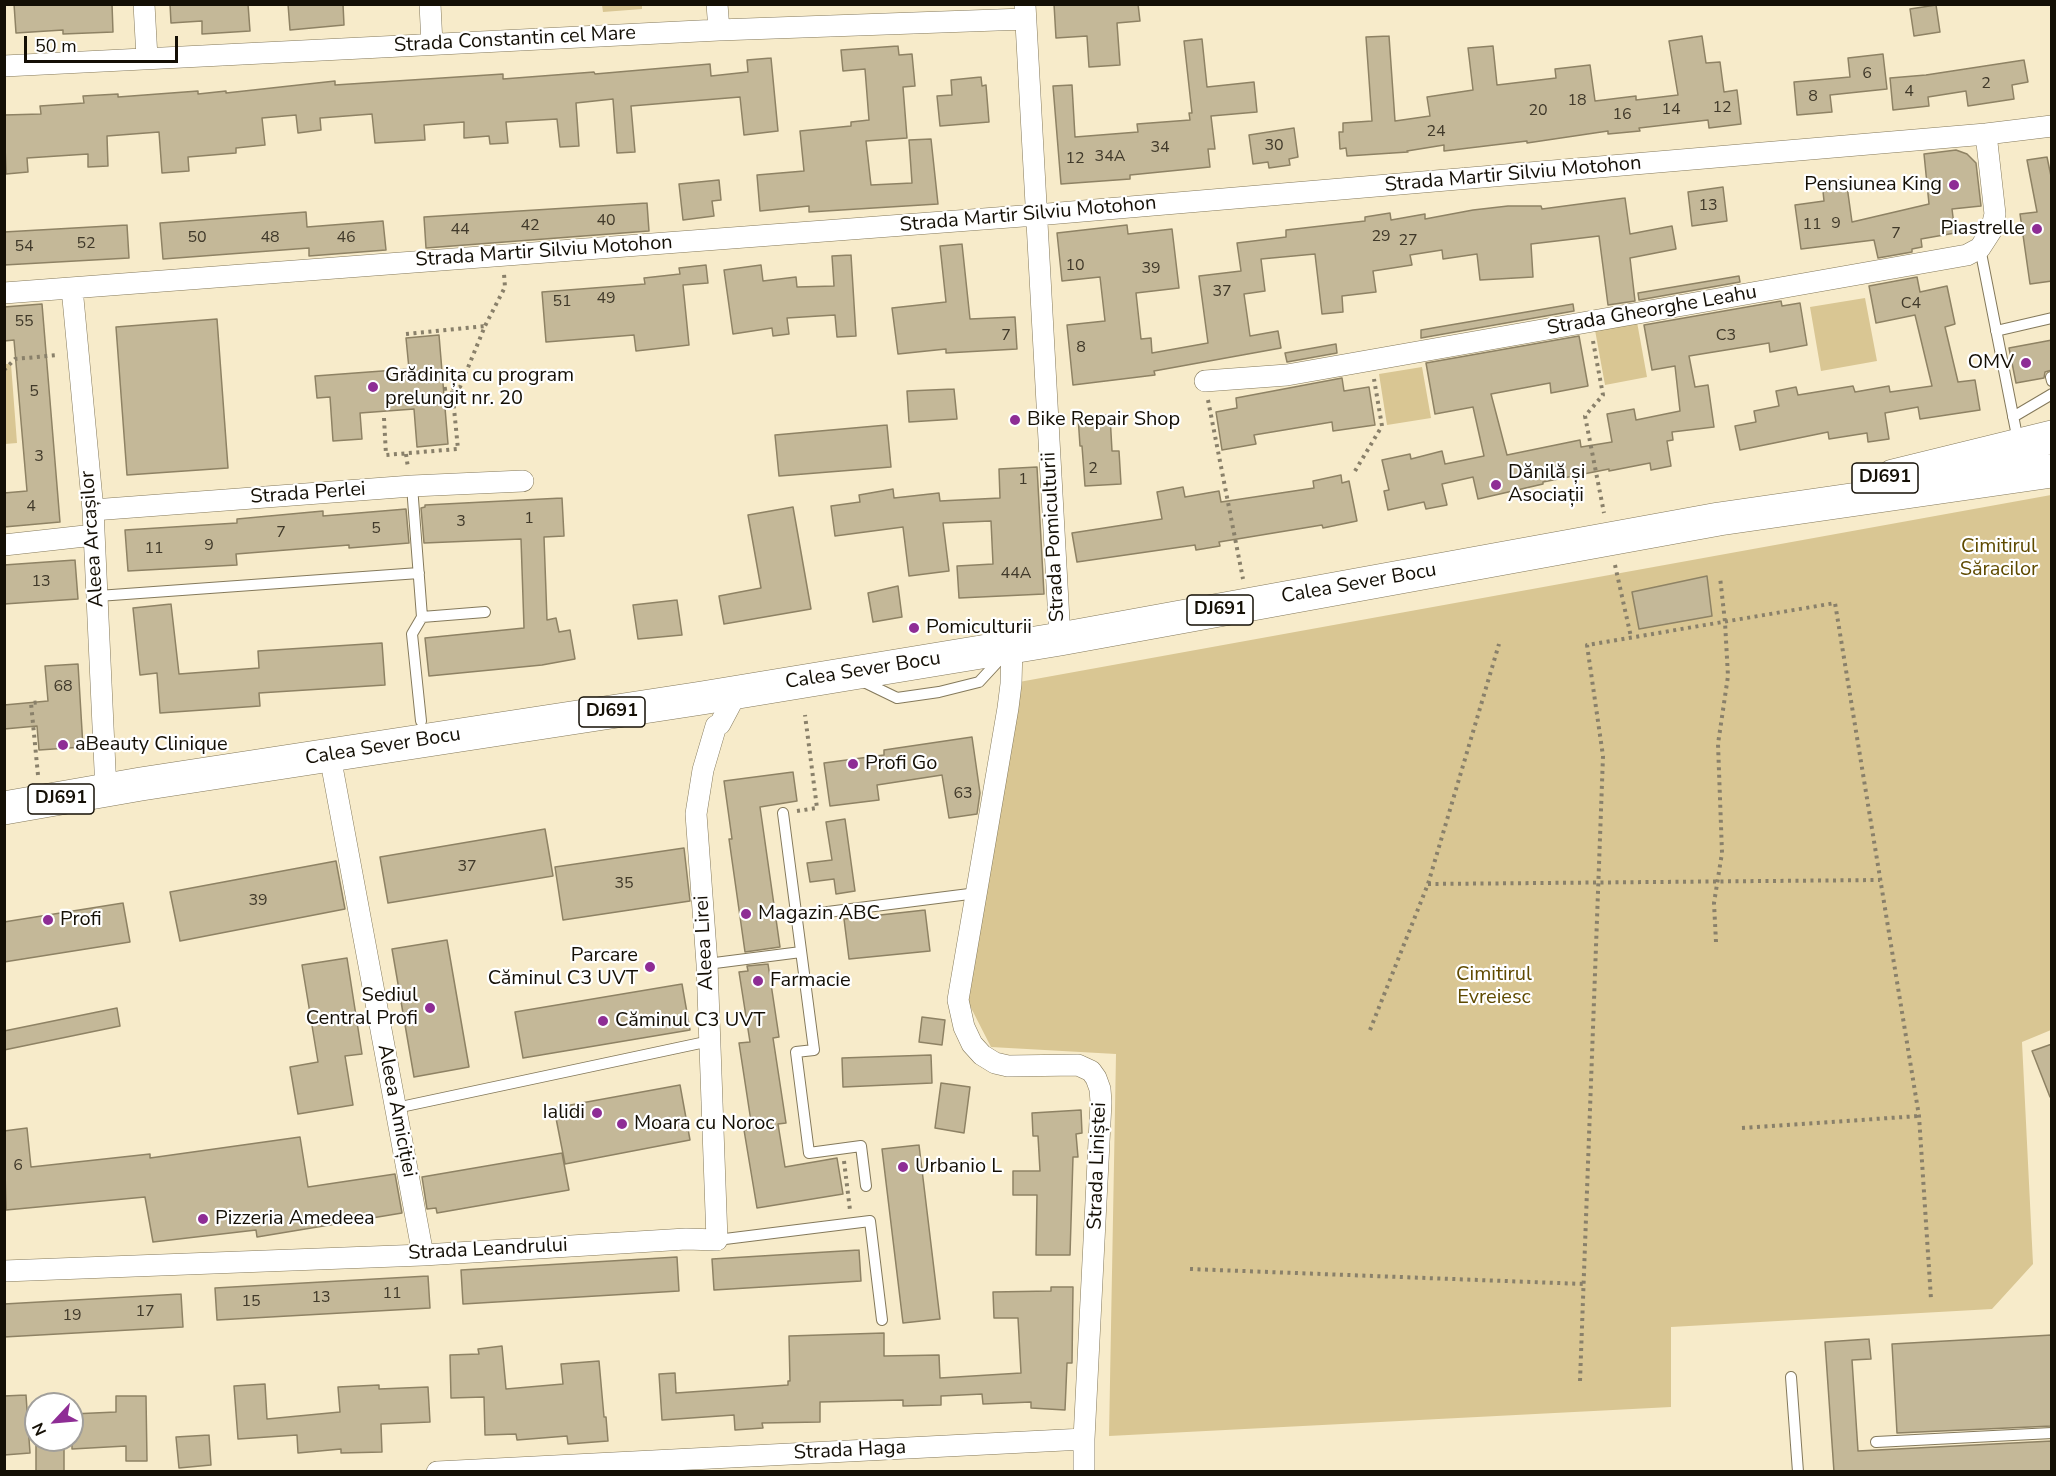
<!DOCTYPE html>
<meta charset="utf-8">
<style>
body{margin:0}
#map{position:relative;width:2056px;height:1476px;overflow:hidden;background:#f7ebca;font-family:"Nunito Sans",sans-serif}
canvas{display:block}
.frame{position:absolute;inset:0;border:6px solid #140f05;pointer-events:none}
.north{position:absolute;left:24px;top:1392px;width:60px;height:60px;box-sizing:border-box;background:#fff;border:2px solid #a19f9b;border-radius:50%;rotate:244deg;font-size:16px;font-weight:700;line-height:24px;text-align:center;color:#140f05}
.north::after{content:'';display:block;margin:auto;width:21px;height:27px;background:#8e2d95;clip-path:polygon(50% 0,100% 100%,50% 72%,0 100%)}
.scale{position:absolute;left:24px;top:36px;width:154px;height:27px;box-sizing:border-box;border:3px solid #140f05;border-top:0;padding-left:8px;font-size:18px;line-height:21px;white-space:nowrap;color:#140f05;-webkit-text-stroke:4px #fff;paint-order:stroke}
</style>
<div id="map">
<canvas width="2056" height="1476"></canvas>
<div class="frame"></div>
<div class="north">N</div>
<div class="scale">50 m</div>
</div>
<script>
const g = document.querySelector('canvas').getContext('2d');
g.lineJoin = 'round';
function fillPath(path, color) { g.fillStyle = color; g.fill(path, 'evenodd'); }
const poly = rows => new Path2D(rows.map(r => 'M' + r).join(''));
function stroke(path, color, width, dash) { g.strokeStyle = color; g.lineWidth = width; g.lineCap = dash ? 'butt' : 'round'; g.setLineDash(dash || []); g.stroke(path); }
function write(font, color, halo, rows, align = 'center') {
  g.font = font + ' "Nunito Sans",sans-serif'; g.lineWidth = 4.5; g.setLineDash([]); g.textBaseline = 'middle'; g.strokeStyle = halo; g.fillStyle = color; for (const [text, x, y, turn = 0] of rows) {
    g.save(); g.translate(x, y); g.rotate((+turn || 0) * Math.PI / 180); g.textAlign = isNaN(turn) ? turn : align; if (halo) g.strokeText(text, 0, 0); g.fillText(text, 0, 0); g.restore();
  }
}
fillPath(poly([
 [602,5,642,5,642,9,603,12],
 [1865,298,1877,361,1821,371,1810,307],
 [1637,322,1647,377,1605,385,1595,330],
 [5,364,11,364,17,443,5,444],
 [1422,367,1431,418,1387,425,1379,374],
 [2051,495,2051,1030,2022,1042,2033,1264,1992,1309,1671,1327,1671,1407,1109,1436,1116,1054,991,1047,966,998,1019,682]
]), '#d9c693');
const building = poly([
 [14,4,112,4,113,32,63,34,63,30,16,33,14,4],
 [170,4,248,4,250,31,202,34,202,21,171,23,170,4],
 [288,4,343,4,344,25,290,30,288,4],
 [1054,4,1138,4,1140,21,1117,23,1120,65,1089,67,1087,36,1056,38,1054,4],
 [1936,5,1940,32,1914,36,1910,9,1936,5],
 [1389,36,1395,121,1430,116,1427,97,1473,90,1468,48,1493,46,1497,85,1556,78,1555,69,1590,65,1595,101,1636,96,1636,100,1678,95,1669,41,1702,36,1706,63,1720,62,1724,92,1737,90,1741,124,1709,128,1708,120,1639,128,1640,131,1608,134,1608,131,1527,143,1527,141,1444,151,1444,145,1407,151,1408,152,1347,156,1346,148,1340,149,1339,132,1343,132,1343,123,1372,121,1366,37,1389,36],
 [1202,39,1207,87,1254,82,1257,112,1211,116,1215,149,1208,149,1210,167,1130,175,1130,179,1061,184,1053,86,1072,85,1075,137,1138,132,1137,124,1190,120,1189,113,1192,113,1184,41,1202,39],
 [898,46,899,55,912,54,915,86,903,87,907,138,866,141,871,185,912,183,909,140,931,139,938,204,809,212,809,206,760,211,757,175,804,171,800,131,851,126,851,122,869,120,865,69,843,71,841,50,898,46],
 [1883,54,1887,89,1830,95,1832,112,1797,115,1794,82,1850,77,1848,58,1883,54],
 [771,58,778,131,744,135,740,97,631,106,635,152,617,153,613,99,576,103,579,146,560,147,557,119,506,122,508,143,490,144,489,136,464,138,464,122,424,125,425,140,375,143,372,114,320,118,321,130,298,133,296,115,262,118,265,145,236,148,236,153,188,157,189,171,162,173,159,132,107,136,108,166,88,167,88,154,27,158,28,172,6,174,4,115,41,114,40,106,84,103,83,96,118,94,118,97,198,91,198,94,226,91,226,93,335,81,335,85,503,74,503,79,594,72,595,74,710,64,711,76,748,72,747,60,771,58],
 [2024,60,2028,82,2012,85,2014,99,1968,106,1966,91,1928,97,1929,106,1893,110,1890,78,1926,75,2024,60],
 [981,77,982,86,986,85,989,122,940,126,937,96,952,95,951,80,981,77],
 [1294,128,1298,157,1289,159,1290,165,1269,168,1268,162,1253,164,1249,135,1294,128],
 [1956,150,1967,154,1976,163,1981,206,1952,209,1955,233,1921,239,1922,247,1912,249,1912,252,1878,258,1874,240,1801,249,1795,205,1824,201,1822,182,1846,179,1852,222,1929,204,1924,154,1956,150],
 [2047,157,2052,181,2052,281,2030,284,2020,214,2037,212,2027,160,2047,157],
 [719,180,721,200,712,201,714,216,683,220,679,184,719,180],
 [1723,187,1727,221,1692,226,1688,192,1723,187],
 [1625,198,1630,234,1672,226,1676,249,1630,258,1635,301,1608,305,1599,236,1531,244,1533,277,1480,280,1477,254,1443,259,1442,250,1410,255,1412,265,1373,271,1376,292,1342,296,1343,312,1322,314,1315,254,1261,259,1265,291,1244,294,1250,336,1278,331,1281,348,1154,371,1155,375,1073,385,1067,325,1105,321,1100,277,1062,281,1057,233,1127,225,1128,234,1172,229,1179,288,1136,293,1141,339,1151,338,1152,353,1208,343,1199,276,1241,271,1237,243,1286,237,1286,230,1365,221,1365,217,1390,213,1391,220,1425,214,1425,219,1473,210,1508,206,1541,206,1542,209,1625,198],
 [647,203,649,231,426,248,424,217,647,203],
 [306,212,307,227,383,221,386,250,309,256,309,248,163,259,160,223,306,212],
 [127,225,129,258,4,265,4,232,127,225],
 [962,244,970,319,1015,317,1017,349,946,353,946,349,898,354,892,308,946,302,940,246,962,244],
 [851,255,856,336,837,337,835,315,787,318,789,334,773,336,772,328,733,334,724,270,761,265,763,281,796,277,797,287,834,286,832,256,851,255],
 [706,265,708,283,683,285,689,345,636,351,634,335,546,342,542,292,645,284,644,278,680,274,679,268,706,265],
 [1739,276,1740,282,1639,300,1638,293,1739,276],
 [1917,277,1920,292,1947,286,1955,324,1945,327,1958,382,1975,380,1980,410,1920,419,1918,407,1885,413,1889,439,1868,442,1867,433,1829,439,1828,432,1740,450,1735,426,1756,422,1754,411,1779,406,1776,391,1796,387,1798,395,1853,386,1855,392,1889,386,1890,392,1932,386,1915,315,1876,323,1869,286,1917,277],
 [1781,301,1782,306,1800,303,1807,345,1770,352,1769,343,1689,356,1695,387,1708,385,1714,427,1672,432,1673,440,1667,441,1671,466,1651,470,1650,463,1609,471,1609,469,1543,482,1543,484,1478,499,1473,477,1442,484,1447,505,1426,509,1424,502,1388,510,1384,491,1389,490,1382,460,1410,454,1411,459,1442,451,1445,464,1484,456,1473,407,1435,414,1426,363,1579,336,1588,386,1551,393,1550,383,1491,394,1507,455,1580,440,1581,447,1612,442,1607,414,1634,409,1636,420,1680,411,1675,366,1652,370,1644,325,1781,301],
 [42,304,60,522,4,527,4,493,27,491,14,340,4,341,4,307,42,304],
 [1573,304,1574,311,1421,338,1421,330,1573,304],
 [217,319,228,468,127,475,116,327,217,319],
 [439,335,448,444,417,447,414,409,360,413,362,439,333,441,330,397,317,398,315,376,409,369,406,338,439,335],
 [2052,340,2052,370,2045,372,2044,378,2016,383,2009,348,2052,340],
 [1336,344,1337,353,1287,362,1285,353,1336,344],
 [1342,378,1344,391,1369,387,1375,425,1333,431,1332,422,1254,435,1256,444,1222,450,1216,412,1237,408,1236,398,1342,378],
 [954,389,957,419,909,422,907,391,954,389],
 [1110,415,1112,451,1119,451,1121,484,1085,486,1082,446,1080,446,1078,416,1110,415],
 [887,425,891,467,779,476,775,435,887,425],
 [1037,467,1044,594,959,598,957,566,993,564,991,521,943,523,949,571,909,576,903,527,835,536,831,506,860,502,859,495,893,489,894,498,939,493,940,501,1000,498,999,469,1037,467],
 [1341,475,1342,483,1349,481,1357,521,1323,528,1322,525,1219,542,1220,546,1196,550,1195,545,1077,562,1072,533,1162,519,1157,492,1183,487,1185,497,1219,491,1221,502,1314,488,1313,481,1341,475],
 [562,498,564,536,544,537,547,620,556,618,559,632,570,630,575,659,542,665,429,676,425,638,524,628,521,539,424,543,421,508,425,507,425,505,562,498],
 [793,507,811,609,724,624,719,596,761,588,748,515,793,507],
 [406,509,409,543,349,548,349,545,236,554,237,565,128,571,125,530,237,523,237,519,323,511,323,516,406,509],
 [75,560,78,599,4,604,4,565,75,560],
 [1707,576,1712,616,1639,629,1632,592,1707,576],
 [898,586,902,617,873,622,868,593,898,586],
 [677,600,682,635,638,639,633,605,677,600],
 [171,604,179,674,259,668,258,651,382,643,385,685,259,693,260,706,160,713,157,673,140,675,133,608,171,604],
 [78,664,83,747,39,750,37,726,4,729,4,705,48,701,45,666,78,664],
 [972,737,980,793,977,814,949,818,942,775,877,785,879,800,830,806,824,763,884,755,884,750,972,737],
 [793,772,797,801,760,807,780,947,745,952,729,839,732,839,724,781,793,772],
 [845,819,855,891,836,894,834,879,810,882,807,863,832,860,826,822,845,819],
 [545,829,553,876,388,903,380,857,545,829],
 [684,848,690,901,563,920,555,867,684,848],
 [336,861,345,909,180,941,170,892,336,861],
 [123,903,130,942,4,962,4,922,123,903],
 [925,910,930,951,849,959,844,919,925,910],
 [447,940,469,1067,414,1077,392,949,447,940],
 [347,958,362,1054,345,1056,353,1105,298,1114,290,1067,318,1062,302,965,347,958],
 [768,964,779,1037,773,1038,786,1123,778,1124,785,1167,837,1158,843,1194,757,1208,744,1130,752,1128,739,1043,750,1042,739,972,748,971,747,966,768,964],
 [682,984,690,1030,523,1058,515,1012,682,984],
 [117,1008,120,1026,4,1050,4,1031,117,1008],
 [922,1017,945,1020,942,1045,919,1042,922,1017],
 [2052,1044,2052,1096,2050,1097,2032,1051,2052,1044],
 [931,1055,932,1083,843,1087,842,1058,931,1055],
 [941,1083,970,1087,964,1133,935,1128,941,1083],
 [680,1085,690,1140,565,1164,554,1108,680,1085],
 [1081,1110,1082,1133,1076,1134,1078,1157,1073,1157,1070,1255,1036,1255,1037,1195,1013,1195,1013,1171,1040,1171,1038,1136,1033,1136,1032,1113,1081,1110],
 [27,1128,31,1167,150,1154,150,1158,300,1137,308,1187,395,1174,402,1213,257,1237,256,1230,153,1242,145,1197,6,1210,4,1131,27,1128],
 [919,1145,940,1319,903,1323,882,1149,919,1145],
 [562,1153,569,1190,437,1213,436,1208,427,1209,422,1177,562,1153],
 [859,1250,861,1281,714,1290,712,1259,859,1250],
 [677,1257,679,1291,463,1304,461,1270,677,1257],
 [428,1276,430,1308,217,1320,215,1288,428,1276],
 [1051,1287,1073,1287,1072,1363,1067,1363,1065,1410,1031,1408,1031,1402,983,1404,982,1394,941,1396,941,1405,903,1406,903,1400,820,1402,820,1422,762,1423,763,1428,735,1430,734,1415,662,1420,659,1374,675,1373,676,1393,788,1385,788,1381,790,1381,789,1336,884,1333,884,1356,939,1355,940,1378,1021,1373,1018,1318,994,1318,993,1292,1051,1291,1051,1287],
 [181,1294,183,1327,4,1337,4,1304,181,1294],
 [2052,1335,2052,1426,1897,1433,1892,1344,2052,1335],
 [1869,1339,1871,1359,1852,1360,1858,1451,2052,1441,2052,1472,1834,1472,1825,1342,1869,1339],
 [502,1346,506,1389,563,1384,561,1364,599,1361,604,1417,606,1417,608,1441,568,1444,567,1436,517,1440,516,1434,485,1435,484,1397,451,1398,450,1355,479,1354,478,1349,502,1346],
 [265,1384,267,1419,340,1412,338,1387,379,1385,379,1389,428,1387,430,1422,381,1424,382,1452,341,1453,341,1449,298,1453,297,1435,238,1439,234,1386,265,1384],
 [26,1395,30,1453,4,1455,4,1396,26,1395],
 [116,1396,146,1396,147,1461,126,1461,126,1446,72,1449,72,1414,116,1412,116,1396],
 [209,1435,211,1465,179,1468,176,1437,209,1435],
 [36,1440,64,1440,64,1472,36,1472,36,1440]
]);
fillPath(building, '#c4b898');
stroke(building, '#8e8264', 1.5);
const service = poly([
 [1980,248,2018,441],
 [1996,331,2052,318],
 [2051,377,2052,381],
 [2013,417,2052,394],
 [412,486,422,617,485,612],
 [98,596,419,573],
 [862,681,897,698,939,692,979,682,1003,656],
 [421,721,412,634,422,617],
 [783,813,814,1050,796,1052,809,1153,861,1146,866,1186],
 [796,916,977,893],
 [707,964,801,952],
 [396,1108,710,1041],
 [717,1240,870,1221,882,1320],
 [1791,1377,1798,1472],
 [1876,1442,2052,1433]
]);
const minor = poly([
 [144,4,147,58],
 [430,4,432,44],
 [717,4,719,30],
 [1025,5,1060,639],
 [4,66,719,30,1025,19],
 [72,288,93,510,106,791],
 [4,293,1036,215,1986,134,2052,126],
 [1205,381,1287,375,1967,255,1980,248,1991,231,1995,214,1986,134],
 [93,510,412,486,523,481],
 [4,545,94,535],
 [1012,647,1011,684,1008,708,958,1000,964,1027,972,1044,982,1055,995,1063,1008,1066,1078,1065,1091,1071,1096,1078,1100,1089,1101,1102,1084,1439,1084,1472],
 [330,756,423,1255],
 [4,1271,423,1255,686,1239,717,1240,707,964,696,814,703,770,716,726,720,724,737,692],
 [437,1472,1084,1439]
]);
const primary = poly([
 [1893,476,2052,437],
 [4,808,141,784,702,698,1060,639,1719,519,2052,471]
]);
stroke(service, '#84795b', 12);
stroke(minor, '#84795b', 22);
stroke(primary, '#84795b', 34);
stroke(poly([
 [406,334,485,326],
 [1593,341,1603,395,1585,416,1604,513],
 [4,370,15,359,58,355],
 [444,389,460,387,485,326,505,287,504,274],
 [1208,400,1243,579],
 [384,418,386,455,458,449,452,388],
 [406,454,408,468],
 [1355,471,1382,426,1374,379],
 [1615,565,1631,637],
 [38,775,31,703,41,702],
 [797,811,817,808,805,715],
 [1428,884,1880,880],
 [1716,942,1714,903,1722,853,1718,744,1728,676,1725,622,1720,577],
 [1370,1030,1428,884,1499,644],
 [1742,1128,1919,1116],
 [844,1161,850,1210],
 [1190,1269,1584,1284],
 [1580,1381,1603,756,1587,645,1835,603,1919,1116,1931,1299]
]), '#89806a', 4, [3, 4.5]);
stroke(service, '#fff', 10);
stroke(minor, '#fff', 21);
stroke(primary, '#fff', 33);
for (const [x, y, r, color] of [
 [1954,185,6,"#8e2d95"],
 [2037,229,6,"#8e2d95"],
 [2026,363,6,"#8e2d95"],
 [373,387,6,"#8e2d95"],
 [1015,420,6,"#8e2d95"],
 [1496,485,6,"#8e2d95"],
 [914,628,6,"#8e2d95"],
 [63,745,6,"#8e2d95"],
 [853,764,6,"#8e2d95"],
 [746,914,6,"#8e2d95"],
 [48,920,6,"#8e2d95"],
 [650,967,6,"#8e2d95"],
 [758,981,6,"#8e2d95"],
 [430,1008,6,"#8e2d95"],
 [603,1021,6,"#8e2d95"],
 [597,1113,6,"#8e2d95"],
 [622,1124,6,"#8e2d95"],
 [903,1167,6,"#8e2d95"],
 [203,1219,6,"#8e2d95"]
]) { const dot = new Path2D(); dot.arc(x, y, r, 0, 2 * Math.PI); g.fillStyle = color; g.fill(dot); stroke(dot, '#fff', 2); }
write('16px', '#40392a', null, [
 ["6",1867,74],
 ["2",1986,84],
 ["4",1909,92],
 ["8",1813,97],
 ["18",1577,101],
 ["12",1722,108],
 ["14",1671,110],
 ["20",1538,111],
 ["16",1622,115],
 ["24",1436,132],
 ["30",1274,146],
 ["34",1160,148],
 ["34A",1110,157],
 ["12",1075,159],
 ["13",1708,206],
 ["40",606,221],
 ["9",1836,224],
 ["11",1812,225],
 ["42",530,226],
 ["44",460,230],
 ["7",1896,234],
 ["29",1381,237],
 ["50",197,238],
 ["48",270,238],
 ["46",346,238],
 ["27",1408,241],
 ["52",86,244],
 ["54",24,247],
 ["10",1075,266],
 ["39",1151,269],
 ["37",1222,292],
 ["49",606,299],
 ["51",562,302],
 ["C4",1911,304],
 ["55",24,322],
 ["7",1006,336],
 ["C3",1726,336],
 ["8",1081,348],
 ["5",34,392],
 ["3",39,457],
 ["2",1093,469],
 ["1",1023,480],
 ["4",31,507],
 ["1",529,519],
 ["3",461,522],
 ["5",376,529],
 ["7",281,533],
 ["9",209,546],
 ["11",154,549],
 ["44A",1016,574],
 ["13",41,582],
 ["68",63,687],
 ["63",963,794],
 ["37",467,867],
 ["35",624,884],
 ["39",258,901],
 ["6",18,1166],
 ["11",392,1294],
 ["13",321,1298],
 ["15",251,1302],
 ["17",145,1312],
 ["19",72,1316]
]);
for (const [x, y, w] of [
 [1885,478,66],
 [1220,610,66],
 [612,712,66],
 [61,799,66]
]) { const box = new Path2D(); box.roundRect(x - w / 2, y - 15, w, 30, 4.5); g.fillStyle = '#fff'; g.fill(box); stroke(box, '#140f05', 1.5); }
write('bold 18px', '#140f05', null, [
 ["DJ691",1885,478],
 ["DJ691",1220,610],
 ["DJ691",612,712],
 ["DJ691",61,799]
]);
write('20px', '#140f05', '#fff', [
 ["Strada Constantin cel Mare",515,40,-3],
 ["Strada Martir Silviu Motohon",1513,175,-5],
 ["Strada Martir Silviu Motohon",1028,215,-5],
 ["Strada Martir Silviu Motohon",544,252,-4],
 ["Strada Gheorghe Leahu",1652,311,-10],
 ["Strada Perlei",308,494,-4],
 ["Strada Pomiculturii",1054,537,-93],
 ["Aleea Arcașilor",93,539,-94],
 ["Calea Sever Bocu",1359,584,-10],
 ["Calea Sever Bocu",863,671,-9],
 ["Calea Sever Bocu",383,747,-9],
 ["Aleea Lirei",705,943,-93],
 ["Aleea Amiciției",396,1111,79],
 ["Strada Liniștei",1098,1166,-88],
 ["Strada Leandrului",488,1250,-3],
 ["Strada Haga",850,1451,-3]
]);
write('20px', '#140f05', '#fff', [
 ["Pensiunea King",1942,185,"right"],
 ["Piastrelle",2025,229,"right"],
 ["OMV",2014,363,"right"],
 ["Grădinița cu program",385,376],
 ["prelungit nr. 20",385,399],
 ["Bike Repair Shop",1027,420],
 ["Dănilă și",1508,473],
 ["Asociații",1508,496],
 ["Pomiculturii",926,628],
 ["aBeauty Clinique",75,745],
 ["Profi Go",865,764],
 ["Magazin ABC",758,914],
 ["Profi",60,920],
 ["Parcare",638,956,"right"],
 ["Căminul C3 UVT",638,979,"right"],
 ["Farmacie",770,981],
 ["Sediul",418,996,"right"],
 ["Central Profi",418,1019,"right"],
 ["Căminul C3 UVT",615,1021],
 ["Ialidi",585,1113,"right"],
 ["Moara cu Noroc",634,1124],
 ["Urbanio L",915,1167],
 ["Pizzeria Amedeea",215,1219]
], 'left');
write('20px', '#5f4a00', '#fff', [
 ["Cimitirul",1999,547],
 ["Săracilor",1999,570],
 ["Cimitirul",1494,975],
 ["Evreiesc",1494,998]
]);
</script>
